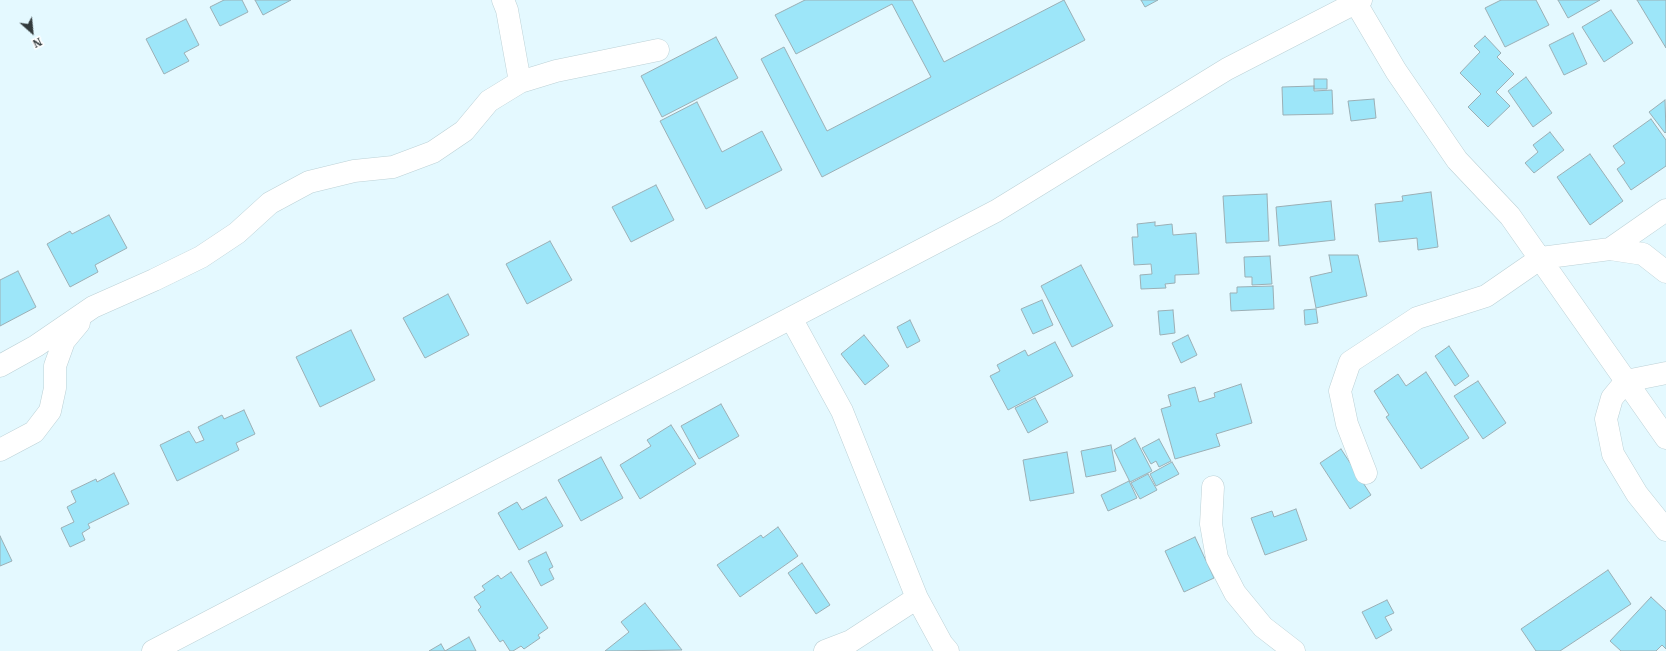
<!DOCTYPE html>
<style>
body{margin:0}
#map{position:relative;width:1666px;height:651px;overflow:hidden;background:#e4f9ff;font-family:"IBM Plex Serif",serif}
canvas{display:block}
.north{position:absolute;left:12px;top:12px;width:40px;height:40px;-webkit-text-stroke:3px #fff;paint-order:stroke;rotate:153deg;font-size:11px;font-weight:700;line-height:16px;text-align:center;color:#323a3c}
.north::after{content:'';display:block;margin:auto;width:14px;height:18px;background:#323a3c;clip-path:polygon(50% 0,100% 100%,50% 72%,0 100%)}
</style>
<div id="map">
<canvas width="1666" height="651"></canvas>
<div class="north">N</div>
</div>
<script>
const g = document.querySelector('canvas').getContext('2d');
g.lineJoin = 'round';
function fillPath(path, color) { g.fillStyle = color; g.fill(path, 'evenodd'); }
const poly = rows => new Path2D(rows.map(r => 'M' + r).join(''));
function stroke(path, color, width, dash) { g.strokeStyle = color; g.lineWidth = width; g.lineCap = dash ? 'butt' : 'round'; g.setLineDash(dash || []); g.stroke(path); }
const building = poly([
 [224,0,242,0,248,12,220,26,210,7,224,0],
 [255,0,291,0,263,15,255,0],
 [805,0,912,0,944,62,1064,0,1085,40,822,177,761,59,784,47,827,131,931,77,892,4,796,54,775,15,805,0],
 [1141,0,1158,0,1145,7,1141,0],
 [1501,0,1536,0,1549,25,1505,47,1485,8,1501,0],
 [1558,0,1600,0,1568,18,1558,0],
 [1637,0,1666,0,1666,48,1637,0],
 [1611,10,1633,43,1604,62,1582,27,1611,10],
 [186,19,199,45,184,53,189,61,164,74,146,39,186,19],
 [1573,33,1587,64,1564,75,1549,45,1573,33],
 [1485,36,1501,53,1497,57,1514,74,1496,92,1510,106,1488,127,1468,107,1481,94,1460,73,1480,52,1474,46,1485,36],
 [716,37,738,78,662,117,641,76,716,37],
 [1526,77,1552,113,1533,127,1508,91,1526,77],
 [1314,79,1327,79,1327,89,1314,89,1314,79],
 [1314,86,1314,91,1332,90,1333,114,1283,115,1282,87,1314,86],
 [1374,99,1376,118,1351,121,1348,101,1374,99],
 [1665,100,1666,132,1665,133,1649,112,1665,100],
 [697,102,722,152,762,131,782,170,706,209,660,121,697,102],
 [1651,119,1666,140,1666,166,1631,190,1617,169,1625,163,1613,146,1651,119],
 [1550,132,1564,150,1534,173,1525,163,1538,152,1533,145,1550,132],
 [1590,154,1623,201,1590,225,1557,177,1590,154],
 [656,185,674,220,631,242,612,207,656,185],
 [1431,192,1438,247,1418,250,1417,238,1379,242,1375,204,1403,201,1402,196,1431,192],
 [1267,194,1269,241,1226,243,1223,196,1267,194],
 [1331,201,1335,240,1279,246,1276,207,1331,201],
 [109,215,127,248,95,265,98,272,70,287,47,244,70,231,72,234,109,215],
 [1155,222,1155,226,1172,224,1173,235,1196,233,1199,274,1175,275,1175,283,1165,284,1166,288,1141,289,1140,275,1152,274,1151,264,1134,265,1132,237,1138,237,1137,224,1155,222],
 [550,241,572,280,527,304,506,264,550,241],
 [1329,255,1358,255,1367,296,1316,308,1310,277,1332,272,1329,255],
 [1270,256,1272,284,1252,285,1252,277,1245,277,1244,257,1270,256],
 [1081,265,1113,326,1072,347,1041,286,1081,265],
 [18,271,36,307,0,326,0,280,18,271],
 [1273,286,1274,309,1231,311,1230,293,1237,293,1237,287,1273,286],
 [448,294,469,335,425,358,403,318,448,294],
 [1042,300,1053,325,1033,334,1021,309,1042,300],
 [1316,309,1318,323,1305,325,1304,310,1316,309],
 [1173,310,1175,333,1160,335,1158,311,1173,310],
 [910,320,920,341,907,348,897,327,910,320],
 [351,330,375,380,320,407,296,357,351,330],
 [864,335,889,366,865,385,841,354,864,335],
 [1188,335,1197,355,1181,363,1172,343,1188,335],
 [1055,342,1073,376,1008,410,990,376,1000,371,997,365,1025,350,1028,356,1055,342],
 [1449,346,1469,376,1455,386,1435,356,1449,346],
 [1426,372,1469,438,1421,469,1386,417,1389,415,1374,391,1398,374,1406,386,1426,372],
 [1478,381,1506,423,1483,439,1454,396,1478,381],
 [1241,384,1252,423,1216,434,1220,446,1175,459,1161,409,1171,406,1168,395,1195,387,1199,402,1215,397,1214,393,1241,384],
 [1035,398,1048,422,1028,433,1015,408,1035,398],
 [721,404,739,436,699,459,681,426,721,404],
 [244,410,255,434,236,443,239,450,177,481,160,445,189,431,196,443,204,440,198,427,222,415,224,419,244,410],
 [671,425,696,464,640,499,620,465,651,446,647,440,671,425],
 [1135,438,1152,471,1130,482,1114,450,1135,438],
 [1159,439,1171,461,1159,467,1156,461,1151,464,1142,448,1159,439],
 [1111,445,1116,471,1086,477,1081,451,1111,445],
 [1341,449,1371,495,1350,509,1320,463,1341,449],
 [1067,452,1074,493,1030,501,1023,460,1067,452],
 [601,457,623,498,581,521,558,480,601,457],
 [1172,462,1179,474,1156,486,1150,474,1172,462],
 [114,473,129,504,88,524,90,528,82,533,85,540,70,547,61,528,74,522,67,507,76,502,71,491,96,479,97,482,114,473],
 [1148,474,1157,490,1140,499,1131,483,1148,474],
 [1129,481,1137,498,1108,511,1101,495,1129,481],
 [546,497,563,526,519,550,498,513,517,502,522,510,546,497],
 [1296,509,1307,540,1265,555,1251,518,1272,511,1274,517,1296,509],
 [778,527,798,556,740,597,717,565,761,535,763,538,778,527],
 [0,536,12,561,0,566,0,536],
 [1195,537,1214,578,1184,592,1165,551,1195,537],
 [546,552,553,567,549,569,554,579,541,586,528,561,546,552],
 [802,563,830,605,816,614,788,573,802,563],
 [1608,570,1631,604,1560,651,1536,651,1521,629,1608,570],
 [511,572,548,628,538,635,540,638,524,649,521,646,513,651,510,651,503,640,500,642,478,610,481,607,474,597,485,590,482,586,498,575,501,579,511,572],
 [1651,597,1666,611,1666,649,1662,645,1656,651,1621,651,1610,641,1651,597],
 [1387,600,1394,613,1385,617,1392,630,1376,639,1362,612,1387,600],
 [645,603,682,650,605,651,629,632,621,622,645,603],
 [469,637,476,651,445,651,469,637],
 [441,644,445,651,429,651,441,644]
]);
fillPath(building, '#9de6f9');
stroke(building, '#9bafb5', 1);
const minor = poly([
 [503,0,507,10,520,82],
 [1354,0,1396,71,1457,160,1510,216,1666,438],
 [1610,249,1666,210],
 [791,318,842,411,917,598,942,644,948,651],
 [0,366,36,346,93,307,154,280,201,257,237,233,270,203,309,182,354,171,393,167,433,152,464,131,489,101,520,82,556,71,658,50],
 [1666,373,1626,381,1612,398,1606,419,1613,454,1637,494,1666,530],
 [0,450,34,432,50,411,55,388,55,366,64,341,79,323],
 [1366,473,1347,424,1340,391,1350,362,1417,318,1486,296,1541,258,1610,249,1643,254,1666,272],
 [1213,487,1211,524,1217,558,1235,593,1263,627,1294,651],
 [153,651,996,211,1227,69,1361,0],
 [825,651,851,641,917,598]
]);
stroke(minor, '#bcd1d6', 23);
stroke(minor, '#fff', 22);
</script>
